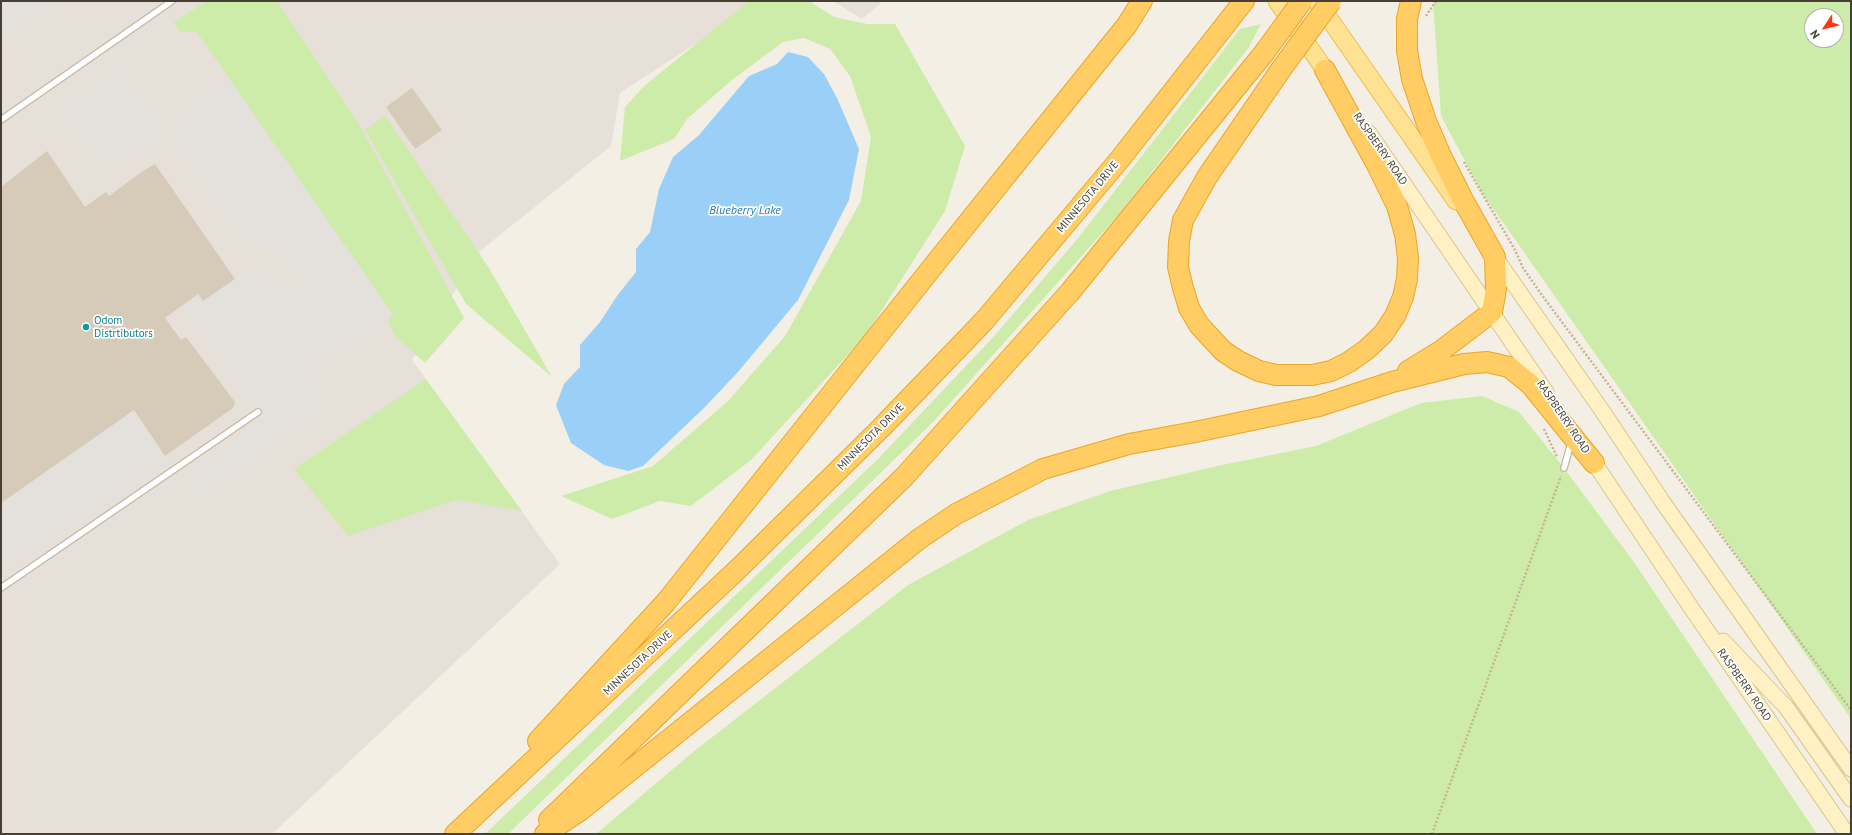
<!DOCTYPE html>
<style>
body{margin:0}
#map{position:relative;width:1852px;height:835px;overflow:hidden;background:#f4efe4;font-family:"PT Sans",sans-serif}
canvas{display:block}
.frame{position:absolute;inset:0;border:2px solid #473f33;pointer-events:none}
.north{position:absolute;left:1804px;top:8px;width:40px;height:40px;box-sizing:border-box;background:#fff;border:1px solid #b5b2ad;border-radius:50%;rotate:235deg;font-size:11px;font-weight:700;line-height:16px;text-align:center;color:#473f33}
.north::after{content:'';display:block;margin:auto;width:14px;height:18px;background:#ff3610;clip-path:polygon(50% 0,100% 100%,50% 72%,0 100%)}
</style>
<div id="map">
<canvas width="1852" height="835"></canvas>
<div class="frame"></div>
<div class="north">N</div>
</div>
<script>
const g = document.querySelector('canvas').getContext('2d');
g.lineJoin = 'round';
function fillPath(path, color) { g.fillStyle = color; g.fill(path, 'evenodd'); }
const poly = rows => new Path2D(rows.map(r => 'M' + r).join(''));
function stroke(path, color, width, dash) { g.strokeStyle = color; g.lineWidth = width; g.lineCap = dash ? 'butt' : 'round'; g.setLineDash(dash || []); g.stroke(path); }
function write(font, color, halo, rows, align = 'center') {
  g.font = font + ' "PT Sans",sans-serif'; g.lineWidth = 3.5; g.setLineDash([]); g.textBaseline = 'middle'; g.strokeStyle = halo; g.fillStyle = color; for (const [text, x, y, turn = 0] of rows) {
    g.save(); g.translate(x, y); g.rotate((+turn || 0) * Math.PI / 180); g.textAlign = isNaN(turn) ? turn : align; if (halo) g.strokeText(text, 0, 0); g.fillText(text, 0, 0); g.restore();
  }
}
fillPath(poly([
 [1,1,761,1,620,93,611,146,480,251,412,360,560,564,272,834,1,834],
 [833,1,883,1,862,19]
]), '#e6e0d9');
fillPath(poly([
 [207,1,277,1,360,126,464,318,425,363,395,336,388,321,393,315,197,32,179,31,174,22],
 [749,1,809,1,834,17,867,24,895,24,965,146,945,211,866,335,751,460,691,506,660,501,612,519,561,496,653,466,728,401,785,336,861,201,871,137,850,76,830,49,804,38,783,42,732,80,687,119,674,139,620,161,625,107,644,86],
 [1433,1,1851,1,1851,719,1481,191,1441,116],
 [1812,16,1836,16,1836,40,1812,40],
 [1261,24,1249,47,1120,213,933,422,508,834,485,834,878,459,997,333,1079,237,1240,29],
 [385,116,489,268,552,377,466,304,365,130],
 [426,379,522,511,457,500,348,536,294,469],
 [1482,396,1519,412,1564,468,1636,565,1817,834,596,834,693,752,908,585,1028,520,1110,491,1222,465,1316,446,1421,403]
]), '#cdeca9');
fillPath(poly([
 [1,1,55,1,1,38],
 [121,68,166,133,109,173,64,108],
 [227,76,393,315,370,331,351,347,331,346,304,365,331,402,197,497,185,482,263,422,182,306,198,294,204,300,255,267,273,295,288,285,304,282,276,243,251,251,173,137,180,132,181,106],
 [134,410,165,456,1,567,1,503]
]), '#e4e1dd');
fillPath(poly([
 [788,52,808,57,824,74,837,98,859,149,849,200,798,300,738,372,704,408,643,466,628,471,604,465,571,443,556,405,564,384,580,367,580,345,600,322,617,296,636,272,636,249,650,232,659,189,673,157,699,135,749,76,777,64]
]), '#9ad0f7');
fillPath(poly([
 [412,88,442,130,415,149,386,107],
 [47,151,85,207,106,192,109,196,140,173,155,164,235,279,203,301,198,294,165,318,181,340,186,337,235,402,233,408,165,456,134,410,1,503,1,187]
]), '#d6cbb9');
const service = poly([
 [1,120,172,1],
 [1564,468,1571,443],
 [1,588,258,412]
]);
const secondary = poly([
 [1369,133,1546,392],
 [1495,257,1603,412,1662,501,1851,769],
 [1589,455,1692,609,1847,834],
 [1723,641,1786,707,1851,799]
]);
const primary = poly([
 [1277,1,1325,70],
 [1317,1,1456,201]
]);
const motorway = poly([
 [1282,68,1207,177,1183,220,1179,241,1178,267,1183,288,1189,308,1199,325,1223,351,1238,361,1259,371,1276,375,1312,375,1331,371,1349,362,1366,350,1383,334,1395,316,1403,297,1407,279,1408,258,1405,234,1397,206,1377,165,1325,70],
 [1408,371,1442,350,1492,312,1496,289,1495,257,1463,200,1441,156,1426,121,1412,79,1407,51,1407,19,1411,1],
 [538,741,666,602,938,260,1127,25,1142,1],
 [549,820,904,477,1070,292,1264,53],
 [455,834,738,569,881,428,984,321,1120,159,1244,1],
 [545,834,581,810,919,539,956,514,1043,469,1129,444,1195,432,1319,406,1392,382,1464,364,1487,362,1509,367,1531,385,1594,463]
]);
stroke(service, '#c0b7a6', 8);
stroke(secondary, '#d8c590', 17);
stroke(primary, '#eec258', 19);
stroke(motorway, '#eba527', 22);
stroke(poly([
 [1426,16,1436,1],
 [1464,162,1515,250,1523,268,1544,298,1851,710],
 [1544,429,1557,457],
 [1432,834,1561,476]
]), '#c3b496', 2.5, [2, 2]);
stroke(service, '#fff', 5.5);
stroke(secondary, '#fff1c3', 15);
stroke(primary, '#ffe192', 17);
stroke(motorway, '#ffcd64', 20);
const motorwayBridge = poly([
 [1264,53,1302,1],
 [1282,68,1331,1]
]);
stroke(motorwayBridge, '#eba527', 22, []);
stroke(motorwayBridge, '#ffcd64', 20);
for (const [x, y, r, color] of [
 [86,327,4,"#0f9aa8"]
]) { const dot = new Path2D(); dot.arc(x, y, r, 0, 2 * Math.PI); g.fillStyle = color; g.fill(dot); stroke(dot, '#fff', 1.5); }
write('11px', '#473f33', '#fff', [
 ["RASPBERRY ROAD",1380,149,55],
 ["MINNESOTA DRIVE",1088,197,-50],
 ["RASPBERRY ROAD",1563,417,56],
 ["MINNESOTA DRIVE",871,437,-45],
 ["MINNESOTA DRIVE",638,663,-43],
 ["RASPBERRY ROAD",1744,685,55]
]);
write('11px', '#0d838f', '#fff', [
 ["Odom",94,321],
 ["Distrtibutors",94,334]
], 'left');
write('italic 12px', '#237abc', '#fff', [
 ["Blueberry Lake",745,211]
]);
</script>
